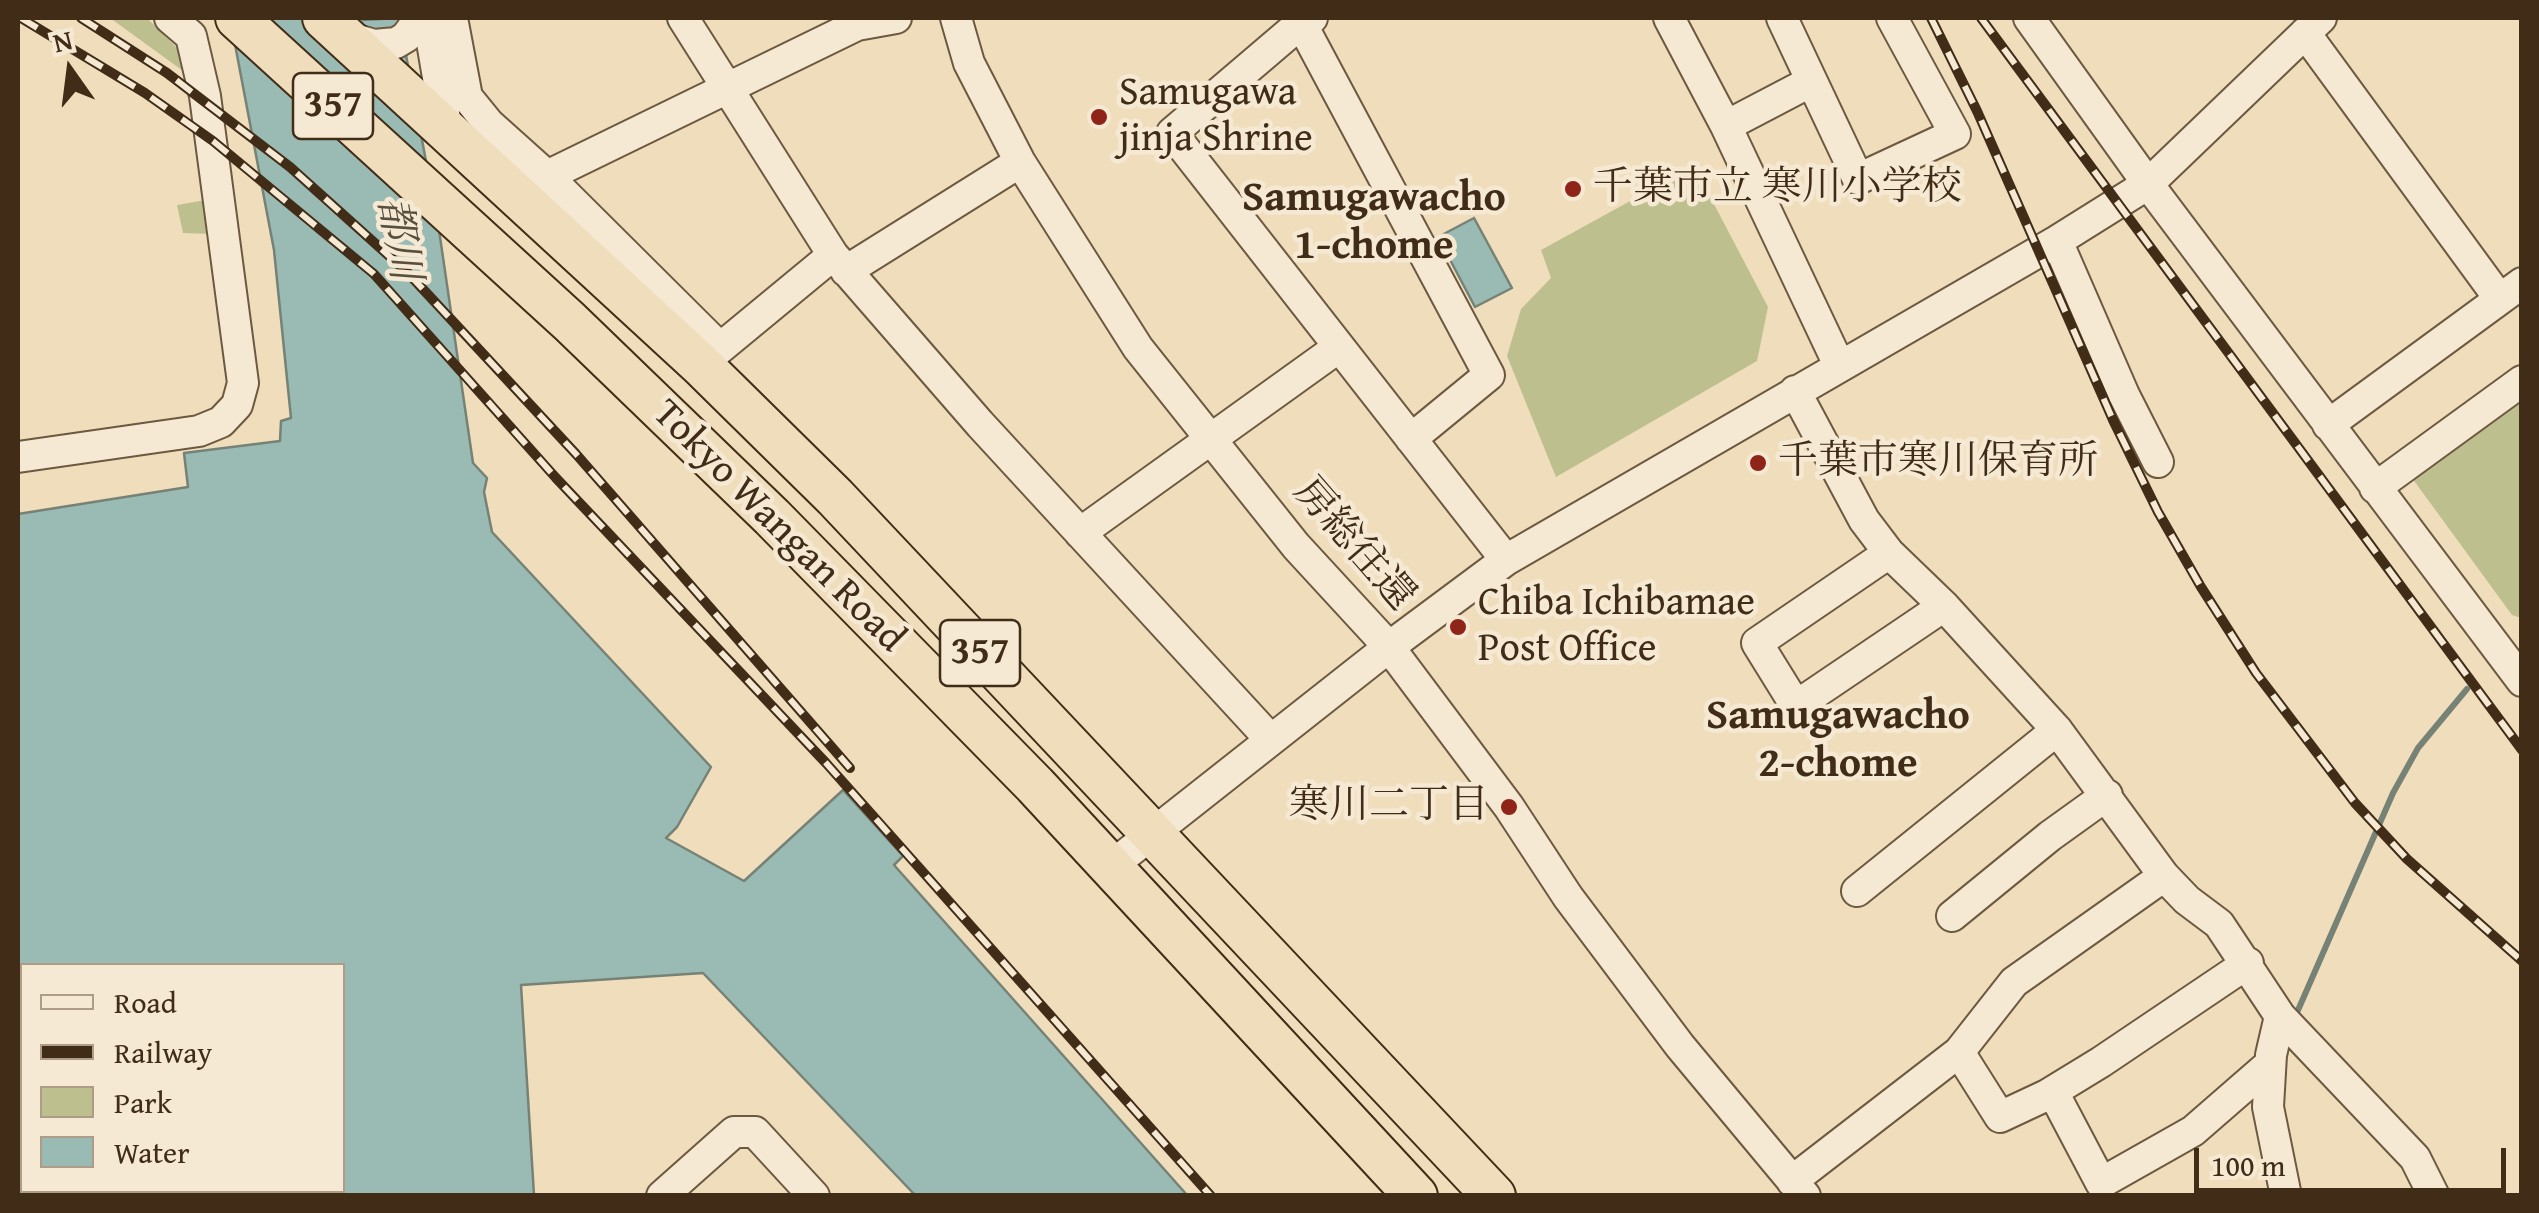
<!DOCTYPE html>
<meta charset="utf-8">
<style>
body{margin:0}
#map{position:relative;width:2539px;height:1213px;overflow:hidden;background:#f0ddbc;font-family:"Gentium Book Plus",serif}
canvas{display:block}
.frame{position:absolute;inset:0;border:20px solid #412c17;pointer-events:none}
.legend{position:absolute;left:20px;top:963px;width:325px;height:230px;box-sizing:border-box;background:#f5e9d3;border:2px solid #ad9d88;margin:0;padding:12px 18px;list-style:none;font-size:30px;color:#412c17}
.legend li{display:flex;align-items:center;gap:20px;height:50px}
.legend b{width:50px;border:2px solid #ad9d88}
.north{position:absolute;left:20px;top:20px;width:100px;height:100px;-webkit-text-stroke:8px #f5e9d3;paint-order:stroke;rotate:346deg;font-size:28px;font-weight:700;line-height:40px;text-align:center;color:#412c17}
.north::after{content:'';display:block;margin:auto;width:35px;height:45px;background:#412c17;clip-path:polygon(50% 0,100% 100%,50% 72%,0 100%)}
.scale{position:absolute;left:2194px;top:1148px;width:312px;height:45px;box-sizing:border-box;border:5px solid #412c17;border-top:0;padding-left:12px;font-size:30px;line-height:35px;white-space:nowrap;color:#412c17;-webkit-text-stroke:8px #f5e9d3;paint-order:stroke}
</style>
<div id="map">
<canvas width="2539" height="1213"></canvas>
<div class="frame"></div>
<ul class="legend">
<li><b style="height:12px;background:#f5e9d3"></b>Road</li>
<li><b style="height:12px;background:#412c17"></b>Railway</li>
<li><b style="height:28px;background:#bdc08e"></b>Park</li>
<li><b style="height:28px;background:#9abbb4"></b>Water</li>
</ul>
<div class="north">N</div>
<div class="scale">100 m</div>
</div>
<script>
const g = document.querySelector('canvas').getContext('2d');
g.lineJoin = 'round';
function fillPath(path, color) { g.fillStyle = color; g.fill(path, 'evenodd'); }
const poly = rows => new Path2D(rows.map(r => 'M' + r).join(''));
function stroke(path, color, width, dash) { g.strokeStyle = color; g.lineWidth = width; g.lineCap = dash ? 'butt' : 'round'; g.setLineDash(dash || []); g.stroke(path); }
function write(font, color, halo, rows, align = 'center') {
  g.font = font + ' "Gentium Book Plus","Noto Serif JP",serif'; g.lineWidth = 9; g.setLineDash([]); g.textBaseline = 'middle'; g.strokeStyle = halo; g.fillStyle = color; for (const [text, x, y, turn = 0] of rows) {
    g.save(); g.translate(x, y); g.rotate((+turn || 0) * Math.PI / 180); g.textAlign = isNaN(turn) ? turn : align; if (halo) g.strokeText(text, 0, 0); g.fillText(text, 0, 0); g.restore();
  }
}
fillPath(poly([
 [110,18,147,18,180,51,190,76],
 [1694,166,1768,307,1757,361,1556,477,1507,356,1521,309,1551,278,1541,250],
 [206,200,213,234,183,233,177,205],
 [2521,389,2521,618,2512,615,2412,478]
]), '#bdc08e');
const water = poly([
 [230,18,359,18,363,20,399,18,439,230,473,463,487,478,484,492,492,532,711,767,677,827,666,838,744,881,843,790,903,856,894,865,1187,1195,915,1195,703,973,521,985,534,1195,18,1196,18,514,188,487,184,453,280,441,281,421,291,418,274,250,230,18],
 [22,966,342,966,342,1190,22,1190,22,966],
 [1474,218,1512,288,1475,307,1438,237,1474,218]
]);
fillPath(water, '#9abbb4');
stroke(water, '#768275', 2.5);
stroke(poly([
 [2295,1017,2393,793,2418,748,2467,689]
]), '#768275', 6);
const minor = poly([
 [428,18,447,131],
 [452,18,467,97,489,124,547,176,720,348],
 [683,18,833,255,980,424,1271,740],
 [956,18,969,63,1020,162,1138,348,1296,546,1389,647,1509,807,1568,897,1680,1046,1805,1196],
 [1312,18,1301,23,1172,133,1506,560],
 [1669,18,1726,126,1839,365],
 [1782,18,1858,179,1955,134,1892,18],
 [2029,18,2148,184,2522,681],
 [1301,23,1489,375,1411,439],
 [2305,33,2499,298],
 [347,37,374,45,396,43,406,37,420,18],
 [1726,126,1810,82],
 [547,176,857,25,896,18],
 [2057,241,2124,395,2158,462],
 [846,271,1020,162],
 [707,359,833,255],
 [1795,391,1864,520,1889,553,1944,606,2057,730,2164,876,2187,900,2219,924,2280,1016,2415,1158,2434,1196],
 [2328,425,2522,283],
 [18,457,199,431,221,422,237,405,243,383,205,96,191,36,170,18],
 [2375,488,2522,381],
 [1080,533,1339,347],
 [1889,553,1757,643,1796,706,1944,606],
 [1110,867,1389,647,1506,560,2057,241,2148,184,2321,18],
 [1857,891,2057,730],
 [1952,916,2050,836,2107,795],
 [2280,1016,2271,1055,2268,1107,2286,1196],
 [1959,1052,2000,1117,2047,1095,2101,1062,2248,963],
 [2053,1092,2101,1183,2193,1131,2270,1064],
 [1792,1181,1959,1052,2014,982,2164,876],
 [662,1196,734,1132,755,1132,814,1196]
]);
const highway = poly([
 [237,18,570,322,772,517,1035,785,1416,1196],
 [324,18,701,365,835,497,1494,1196]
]);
stroke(minor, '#6d5840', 34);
stroke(highway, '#412c17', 46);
stroke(minor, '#f5e9d3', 30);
stroke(highway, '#f0ddbc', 42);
const rail = poly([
 [21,18,145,93,213,141,374,274,556,478,826,763,1211,1196],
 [81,18,167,73,290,167,407,272,576,454,850,768],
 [1931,18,1977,111,2113,420,2158,512,2201,587,2256,673,2355,803,2407,859,2522,961],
 [1981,18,2522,750]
]);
stroke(rail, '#412c17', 10);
stroke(rail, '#f5e9d3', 6, [19]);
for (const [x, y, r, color] of [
 [1099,117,10,"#8f2418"],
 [1573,189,10,"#8f2418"],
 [1758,463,10,"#8f2418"],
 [1458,627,10,"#8f2418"],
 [1509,807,10,"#8f2418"]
]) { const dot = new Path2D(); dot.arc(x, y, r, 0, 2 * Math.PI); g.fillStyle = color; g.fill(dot); stroke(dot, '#f5e9d3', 4); }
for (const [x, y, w] of [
 [333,106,80],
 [980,653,80]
]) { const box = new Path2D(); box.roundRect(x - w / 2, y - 33, w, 66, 8); g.fillStyle = '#f5e9d3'; g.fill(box); stroke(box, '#412c17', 2.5); }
write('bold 38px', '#412c17', null, [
 ["357",333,106],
 ["357",980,653]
]);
write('40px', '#412c17', '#f5e9d3', [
 ["Samugawa",1119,94],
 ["jinja Shrine",1119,140],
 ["千葉市立 寒川小学校",1593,189],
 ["千葉市寒川保育所",1778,463],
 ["Chiba Ichibamae",1478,604],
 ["Post Office",1478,650],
 ["寒川二丁目",1489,807,"right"]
], 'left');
write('40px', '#412c17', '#f5e9d3', [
 ["Tokyo Wangan Road",778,527,45],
 ["房総往還",1353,545,49]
]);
write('bold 42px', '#412c17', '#f5e9d3', [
 ["Samugawacho",1374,199],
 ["1-chome",1374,247],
 ["Samugawacho",1838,717],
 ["2-chome",1838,765]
]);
write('italic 42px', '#57503e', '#f5e9d3', [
 ["都川",397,239,80]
]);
</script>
